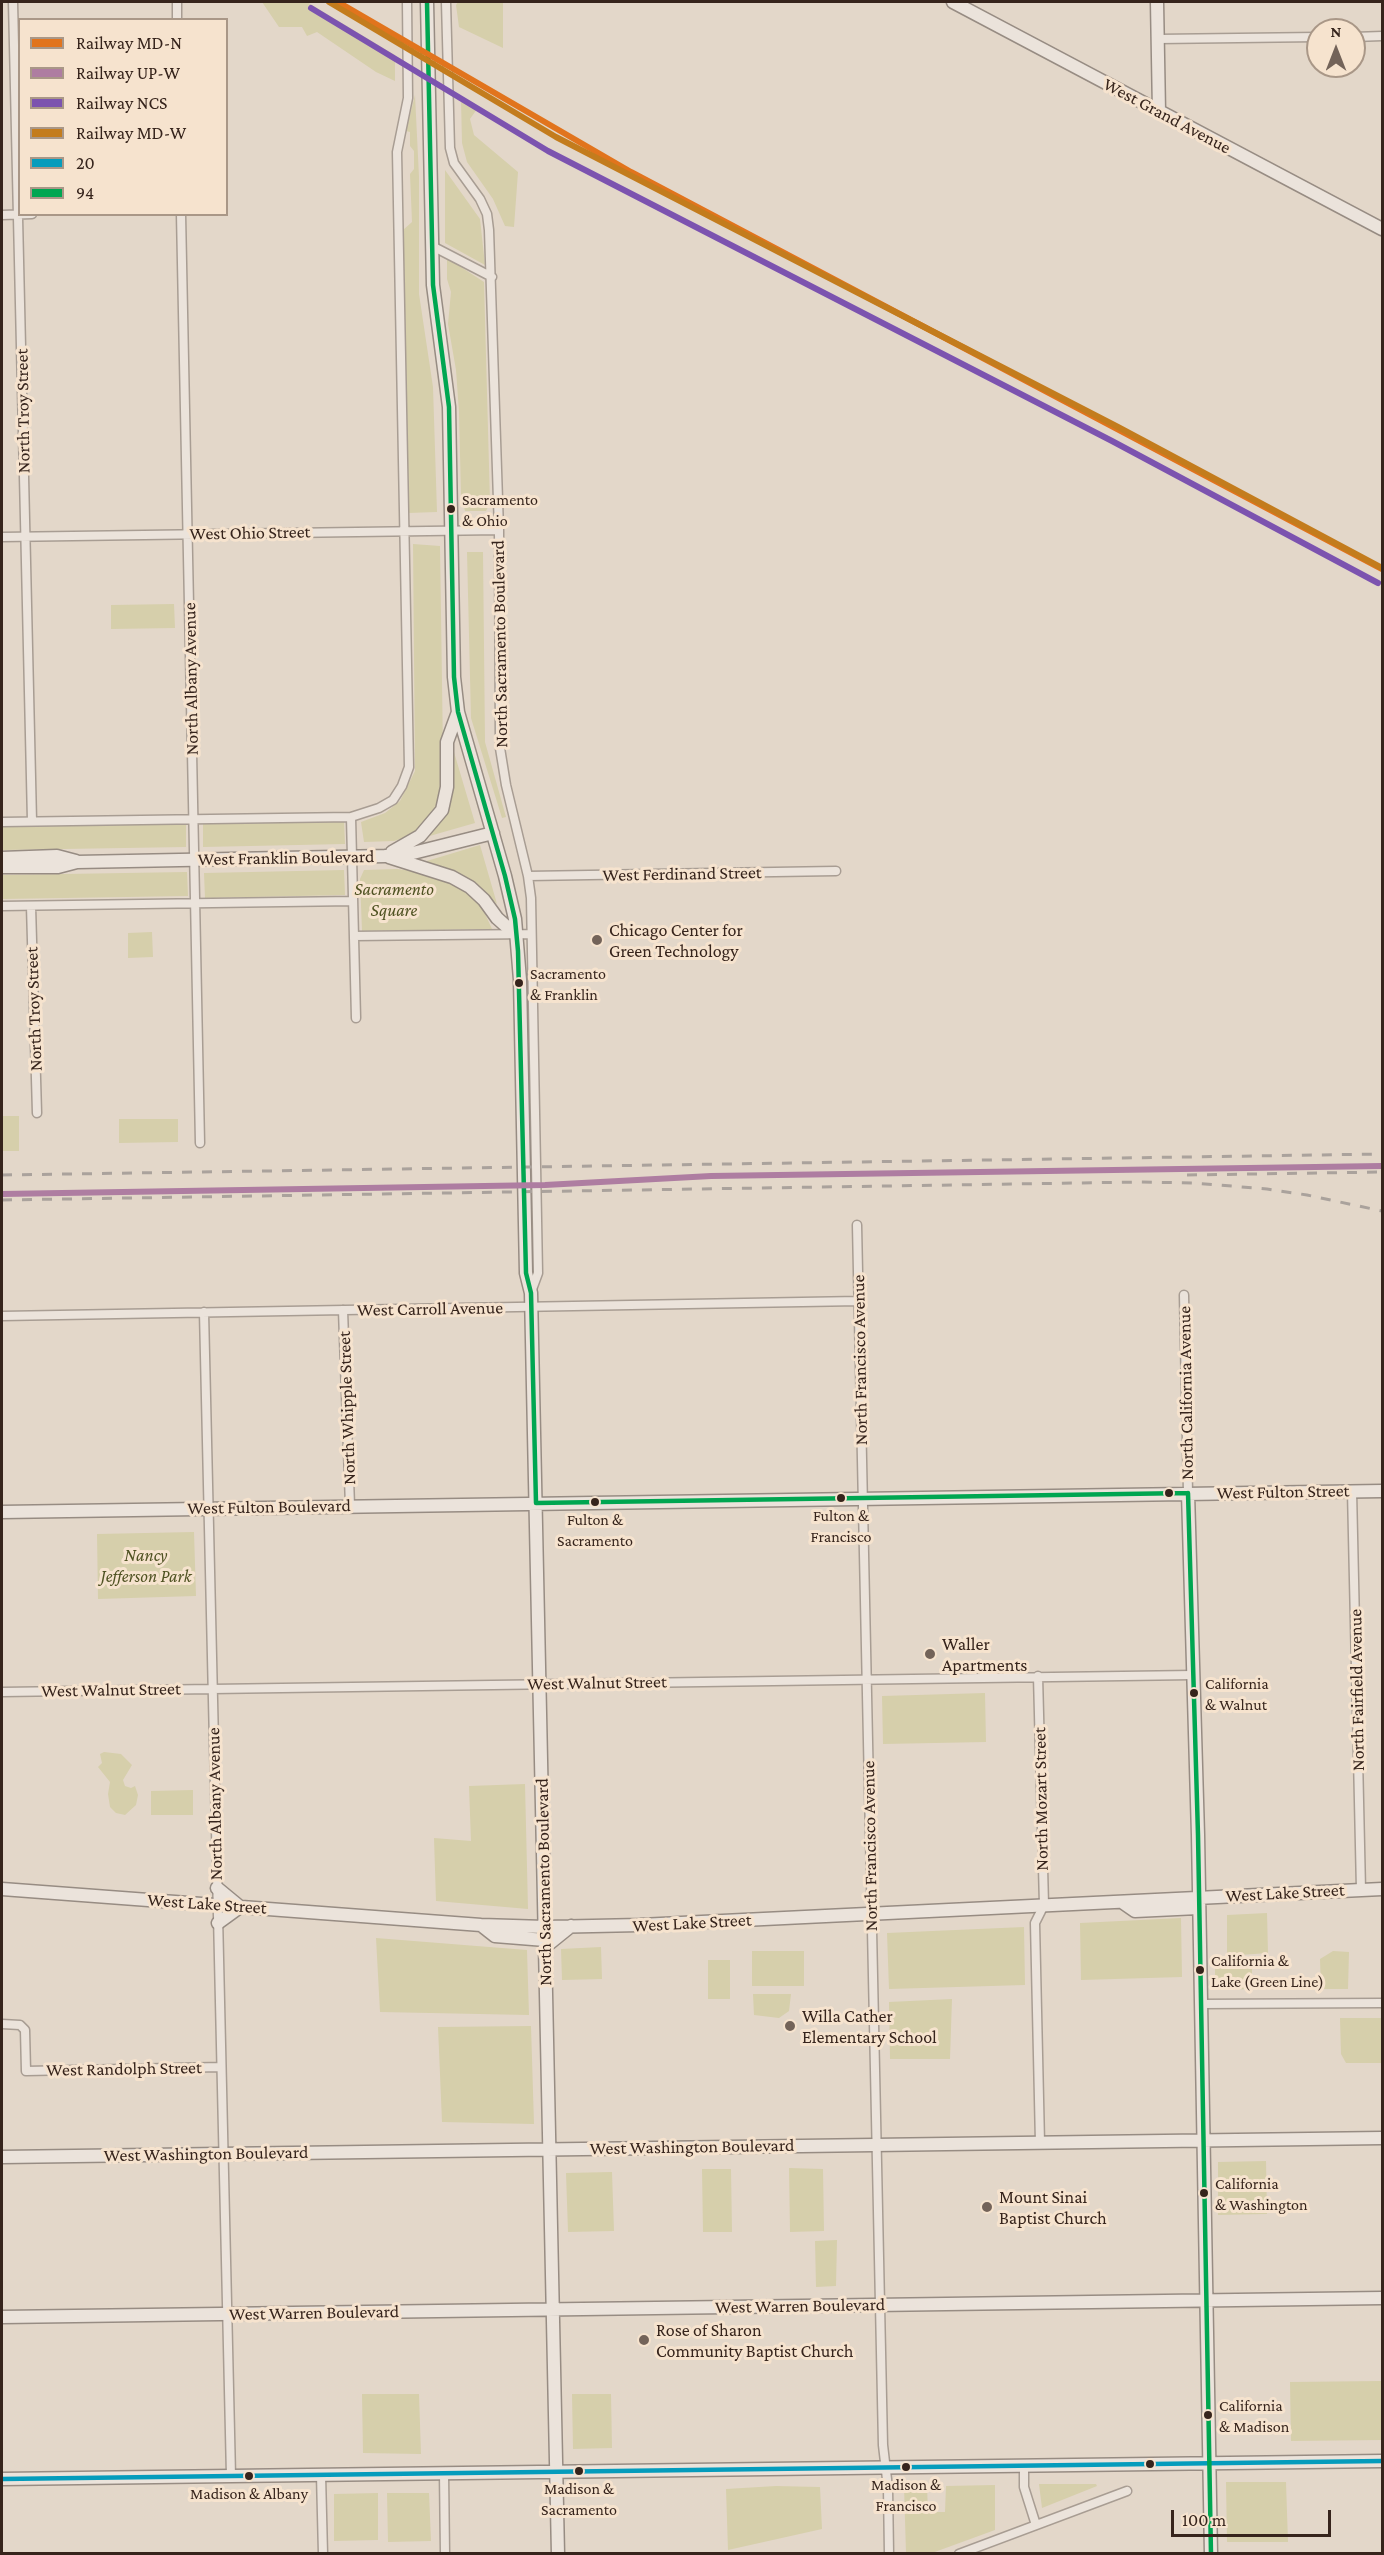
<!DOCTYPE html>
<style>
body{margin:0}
#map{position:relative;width:1384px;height:2555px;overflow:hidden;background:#e3d7c9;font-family:"Crimson Pro",serif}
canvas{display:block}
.frame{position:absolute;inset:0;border:3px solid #36241c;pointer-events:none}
.legend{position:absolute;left:18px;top:18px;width:210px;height:198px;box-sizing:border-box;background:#f6e3ce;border:2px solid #a99787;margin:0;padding:8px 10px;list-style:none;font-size:18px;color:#36241c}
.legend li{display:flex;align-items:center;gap:12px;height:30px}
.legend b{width:30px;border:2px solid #a99787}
.north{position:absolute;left:1306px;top:18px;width:60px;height:60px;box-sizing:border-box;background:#f6e3ce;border:2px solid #a99787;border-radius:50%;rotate:0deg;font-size:16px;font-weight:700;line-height:24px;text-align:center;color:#36241c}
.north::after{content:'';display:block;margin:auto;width:21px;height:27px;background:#736359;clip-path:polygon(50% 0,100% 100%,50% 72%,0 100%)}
.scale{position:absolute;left:1171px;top:2510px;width:160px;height:27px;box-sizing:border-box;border:3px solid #36241c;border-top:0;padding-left:8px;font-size:18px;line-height:21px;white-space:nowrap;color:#36241c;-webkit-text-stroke:4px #f6e3ce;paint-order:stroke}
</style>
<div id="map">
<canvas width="1384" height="2555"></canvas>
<div class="frame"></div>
<ul class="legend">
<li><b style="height:8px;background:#e1741d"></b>Railway MD-N</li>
<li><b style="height:8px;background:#ae7da1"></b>Railway UP-W</li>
<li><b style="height:8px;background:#7c53af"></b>Railway NCS</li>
<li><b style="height:8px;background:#c37c1d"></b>Railway MD-W</li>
<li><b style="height:8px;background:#059cbc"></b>20</li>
<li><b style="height:8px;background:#00a651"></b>94</li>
</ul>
<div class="north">N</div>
<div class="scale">100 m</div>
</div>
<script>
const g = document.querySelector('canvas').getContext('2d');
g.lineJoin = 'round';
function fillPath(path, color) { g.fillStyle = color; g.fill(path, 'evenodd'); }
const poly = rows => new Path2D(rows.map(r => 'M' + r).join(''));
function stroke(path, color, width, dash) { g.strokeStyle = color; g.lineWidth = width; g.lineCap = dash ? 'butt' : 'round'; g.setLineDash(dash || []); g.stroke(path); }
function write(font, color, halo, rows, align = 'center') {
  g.font = font + ' "Crimson Pro",serif'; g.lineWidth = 6; g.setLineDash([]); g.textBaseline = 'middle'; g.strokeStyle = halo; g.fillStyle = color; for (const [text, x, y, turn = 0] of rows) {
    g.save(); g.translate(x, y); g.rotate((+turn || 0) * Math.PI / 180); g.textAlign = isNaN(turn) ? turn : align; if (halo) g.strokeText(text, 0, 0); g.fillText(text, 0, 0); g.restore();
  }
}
fillPath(poly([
 [262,2,307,2,395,55,395,81,376,72,317,32,307,36,302,27,279,27],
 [458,2,503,2,503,48,459,27,456,5],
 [415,95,419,177,419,294,433,387,437,512,408,513,403,230,412,222,410,174,414,169,414,151,410,146,410,132,406,131],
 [461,100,477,109,470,119,474,135,518,172,514,227,505,226,493,199,467,162,462,143],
 [445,170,480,219,485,265,445,243],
 [447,258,484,282,490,503,486,511,465,511,461,495,459,412,456,370,448,324,451,292,447,279],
 [413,544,440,546,443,751,441,795,433,816,412,835,394,841,364,842,361,822,385,813,400,801,415,771],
 [467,552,483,552,485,742,506,817,502,818,471,718],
 [174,604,175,628,111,629,111,605],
 [451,742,475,823,426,837,446,812],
 [344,821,345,844,203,847,203,823],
 [186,824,186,847,2,850,2,826],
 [480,845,497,904,482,891,420,863],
 [397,869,422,872,448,882,468,893,482,907,492,929,362,931,360,879,364,870],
 [344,870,345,895,205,898,204,873],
 [187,872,188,896,2,899,2,875],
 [152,932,153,957,128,958,128,933],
 [2,1116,19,1116,19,1151,2,1151],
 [119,1119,178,1119,178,1142,119,1143],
 [194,1532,196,1596,98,1599,97,1534],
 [985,1693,986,1742,883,1744,882,1696],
 [104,1752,121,1754,132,1765,123,1780,125,1786,131,1788,135,1786,138,1795,136,1805,125,1815,116,1813,110,1807,108,1794,110,1782,98,1767,102,1763,100,1754],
 [525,1784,528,1909,436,1901,434,1838,471,1841,469,1786],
 [193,1790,193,1815,151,1815,151,1791],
 [1267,1913,1268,1953,1227,1956,1227,1915],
 [1181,1918,1182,1977,1081,1980,1080,1923],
 [1024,1927,1025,1985,889,1989,887,1933],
 [376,1938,527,1950,529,2015,380,2012],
 [601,1947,602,1979,562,1980,561,1949],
 [752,1951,804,1951,804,1986,752,1986],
 [1333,1951,1349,1952,1348,1989,1321,1989,1320,1959],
 [708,1960,730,1960,730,1999,708,1999],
 [1252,1963,1252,1989,1215,1990,1215,1965],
 [753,1994,791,1994,789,2011,779,2018,754,2015],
 [952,1999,950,2059,890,2059,889,2002],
 [1340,2018,1382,2018,1382,2063,1346,2063,1341,2054],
 [531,2026,534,2124,442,2122,438,2027],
 [1266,2161,1267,2214,1218,2215,1218,2162],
 [789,2168,823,2169,824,2231,790,2232],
 [702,2169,731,2169,732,2232,703,2232],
 [612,2172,614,2231,568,2232,566,2173],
 [837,2240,836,2286,816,2287,815,2241],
 [1382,2381,1382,2440,1291,2441,1290,2382],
 [362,2394,419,2394,421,2454,363,2453],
 [572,2394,611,2394,612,2448,573,2449],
 [1226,2482,1286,2482,1288,2542,1227,2542],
 [1039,2484,1096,2484,1097,2486,1042,2508],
 [995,2485,995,2530,932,2553,906,2553,904,2486,927,2486,928,2512,945,2512,946,2486],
 [776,2486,820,2487,822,2529,728,2550,726,2489],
 [378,2493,378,2540,334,2541,334,2494],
 [429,2493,431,2541,388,2542,387,2493]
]), '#d6cfab');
const street = poly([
 [13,2,32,821],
 [177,2,177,20],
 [446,2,450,148,454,163,480,199,487,214,489,230,499,530,500,748,506,785,528,876,531,898,538,1273,531,1292],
 [1354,37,1382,36],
 [1158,39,1318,37],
 [181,214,200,1143],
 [2,215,32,214],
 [432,246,492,277],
 [2,537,499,530],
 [351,817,356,1018],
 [2,822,351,817,379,808,393,800,402,786,409,767,397,152,408,98,407,2],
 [528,876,836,871],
 [2,906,353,901],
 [31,906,37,1113],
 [354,936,531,934],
 [857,1225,883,2445,888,2488,889,2554],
 [1184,1295,1188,1493],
 [343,1310,350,1506],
 [204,1312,231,2476],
 [2,1316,859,1301],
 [1352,1491,1361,1890],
 [1038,1676,1044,1905,1035,1923,1040,2143],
 [2,1692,1193,1675],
 [1200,2004,1382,2003],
 [2,2024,20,2025,25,2030,26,2071,221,2067],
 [1024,2465,1024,2487,1036,2525],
 [444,2473,445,2554],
 [321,2475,323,2554],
 [959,2554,1127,2491]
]);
const secondary = poly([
 [427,2,433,285,449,407,454,677,458,712,505,876,515,919,520,980,526,1273,531,1293,558,2554],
 [953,2,1382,229],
 [1157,2,1159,112],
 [392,852,420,836,442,810,447,787,447,742,458,712],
 [389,857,452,877,470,887,484,900,497,918,516,935],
 [2,858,57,856,76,861],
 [2,867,58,867,77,862,385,856,413,853,493,833],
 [1188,1493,1198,1835,1211,2554],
 [2,1512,1382,1491],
 [217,1888,240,1907,218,1923],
 [2,1889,481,1925,545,1927,640,1925,1382,1889],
 [1122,1902,1135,1911,1198,1908],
 [481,1925,495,1936,545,1940],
 [545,1947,571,1926],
 [2,2157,1382,2138],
 [2,2317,1382,2298],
 [2,2479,1382,2461]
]);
stroke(street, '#a89d93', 11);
stroke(secondary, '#978c83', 15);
stroke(street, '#ebe3db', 8);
stroke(secondary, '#ebe3db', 12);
stroke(poly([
 [2,1175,1382,1154],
 [1187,1175,1382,1172],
 [2,1200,1140,1182,1194,1183,1267,1189,1307,1195,1382,1211]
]), '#aaa29c', 3, [10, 10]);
stroke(poly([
 [2,2479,1382,2461]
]), '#059cbc', 4.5);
stroke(poly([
 [427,2,433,285,449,407,454,677,458,712,505,876,515,919,518,951,526,1273,531,1293,536,1503],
 [1188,1493,1198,1835,1211,2554],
 [536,1503,1188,1493]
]), '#00a651', 4.5);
stroke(poly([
 [338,2,631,172,1382,569]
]), '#e1741d', 6);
stroke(poly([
 [2,1194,545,1185,711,1176,1382,1166]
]), '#ae7da1', 6);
stroke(poly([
 [311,8,548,151,1112,441,1378,583]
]), '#7c53af', 6);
stroke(poly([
 [329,2,556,137,1118,427,1382,568]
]), '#c37c1d', 6);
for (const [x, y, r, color] of [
 [451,509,5,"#36241c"],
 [597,940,6,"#736359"],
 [519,983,5,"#36241c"],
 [1169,1493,5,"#36241c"],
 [841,1498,5,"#36241c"],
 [595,1502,5,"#36241c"],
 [930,1654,6,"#736359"],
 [1194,1693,5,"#36241c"],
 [1200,1970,5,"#36241c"],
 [790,2026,6,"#736359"],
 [1204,2193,5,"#36241c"],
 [987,2207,6,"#736359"],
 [644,2340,6,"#736359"],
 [1208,2415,5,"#36241c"],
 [1150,2464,5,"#36241c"],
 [906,2467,5,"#36241c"],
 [579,2471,5,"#36241c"],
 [249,2476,5,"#36241c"]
]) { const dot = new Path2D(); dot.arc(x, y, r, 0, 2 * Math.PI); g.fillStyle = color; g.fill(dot); stroke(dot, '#f6e3ce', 2); }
write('16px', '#36241c', '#f6e3ce', [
 ["Sacramento",462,500],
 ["& Ohio",462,521],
 ["Sacramento",530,974],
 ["& Franklin",530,995],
 ["Fulton &",841,1516,"center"],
 ["Francisco",841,1537,"center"],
 ["Fulton &",595,1520,"center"],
 ["Sacramento",595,1541,"center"],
 ["California",1205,1684],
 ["& Walnut",1205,1705],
 ["California &",1211,1961],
 ["Lake (Green Line)",1211,1982],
 ["California",1215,2184],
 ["& Washington",1215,2205],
 ["California",1219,2406],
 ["& Madison",1219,2427],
 ["Madison &",906,2485,"center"],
 ["Francisco",906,2506,"center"],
 ["Madison &",579,2489,"center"],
 ["Sacramento",579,2510,"center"],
 ["Madison & Albany",249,2494,"center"]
], 'left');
write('18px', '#36241c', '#f6e3ce', [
 ["West Grand Avenue",1167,116,28],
 ["North Troy Street",23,411,-91],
 ["West Ohio Street",250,533,-1],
 ["North Sacramento Boulevard",500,644,-91],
 ["North Albany Avenue",191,679,-91],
 ["West Franklin Boulevard",286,858,-1],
 ["West Ferdinand Street",682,874,-1],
 ["North Troy Street",34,1009,-92],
 ["West Carroll Avenue",430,1309,-1],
 ["North Francisco Avenue",860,1360,-91],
 ["North California Avenue",1186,1393,-91],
 ["North Whipple Street",347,1408,-92],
 ["West Fulton Street",1283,1492,-1],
 ["West Fulton Boulevard",269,1507,-1],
 ["West Walnut Street",597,1683,-1],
 ["West Walnut Street",111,1690,-1],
 ["North Fairfield Avenue",1357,1690,-91],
 ["North Mozart Street",1041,1799,-91],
 ["North Albany Avenue",215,1804,-91],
 ["North Francisco Avenue",870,1846,-91],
 ["North Sacramento Boulevard",544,1882,-91],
 ["West Lake Street",1285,1893,-3],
 ["West Lake Street",207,1904,4],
 ["West Lake Street",692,1923,-3],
 ["West Randolph Street",124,2069,-1],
 ["West Washington Boulevard",692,2147,-1],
 ["West Washington Boulevard",206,2154,-1],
 ["West Warren Boulevard",800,2306,-1],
 ["West Warren Boulevard",314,2313,-1]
]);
write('italic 18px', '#4f5222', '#f6e3ce', [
 ["Sacramento",394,889],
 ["Square",394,910],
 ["Nancy",146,1555],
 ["Jefferson Park",146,1576]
]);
write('18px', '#36241c', '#f6e3ce', [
 ["Chicago Center for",609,930],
 ["Green Technology",609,951],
 ["Waller",942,1644],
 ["Apartments",942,1665],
 ["Willa Cather",802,2016],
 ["Elementary School",802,2037],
 ["Mount Sinai",999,2197],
 ["Baptist Church",999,2218],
 ["Rose of Sharon",656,2330],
 ["Community Baptist Church",656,2351]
], 'left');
</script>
